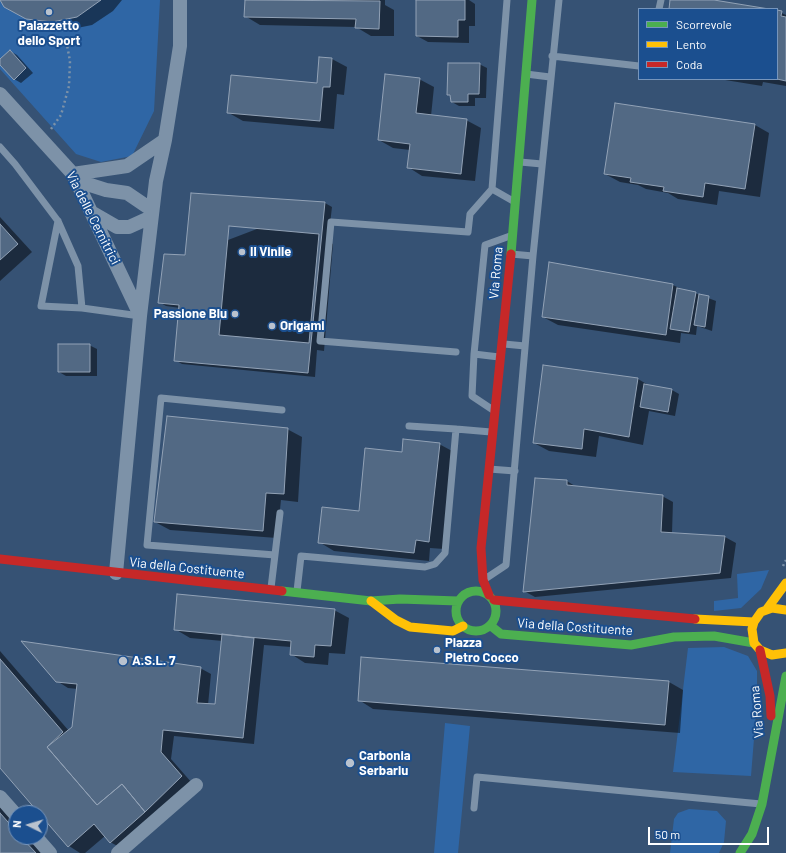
<!DOCTYPE html>
<style>
body{margin:0}
#map{position:relative;width:786px;height:853px;overflow:hidden;background:#365274;font-family:Barlow,sans-serif}
canvas{display:block}
.legend{position:absolute;left:638px;top:8px;width:140px;height:72px;box-sizing:border-box;background:#1b4f8f;border:1px solid #7695bc;margin:0;padding:5px 7px;list-style:none;font-size:12px;color:#fff}
.legend li{display:flex;align-items:center;gap:8px;height:20px}
.legend b{width:20px;border:1px solid #7695bc}
.north{position:absolute;left:8px;top:805px;width:40px;height:40px;box-sizing:border-box;background:#1b4f8f;border:1px solid #7695bc;border-radius:50%;rotate:275deg;font-size:11px;font-weight:700;line-height:16px;text-align:center;color:#fff}
.north::after{content:'';display:block;margin:auto;width:14px;height:18px;background:#b9c2ce;clip-path:polygon(50% 0,100% 100%,50% 72%,0 100%)}
.scale{position:absolute;left:648px;top:827px;width:121px;height:18px;box-sizing:border-box;border:2px solid #fff;border-top:0;padding-left:5px;font-size:12px;line-height:14px;white-space:nowrap;color:#fff;-webkit-text-stroke:3px #1b4f8f;paint-order:stroke}
</style>
<div id="map">
<canvas width="786" height="853"></canvas>
<ul class="legend">
<li><b style="height:5px;background:#4caf50"></b>Scorrevole</li>
<li><b style="height:5px;background:#ffc107"></b>Lento</li>
<li><b style="height:5px;background:#c62828"></b>Coda</li>
</ul>
<div class="north">N</div>
<div class="scale">50 m</div>
</div>
<script>
const g = document.querySelector('canvas').getContext('2d');
g.lineJoin = 'round';
function fillPath(path, color) { g.fillStyle = color; g.fill(path, 'evenodd'); }
const poly = rows => new Path2D(rows.map(r => 'M' + r).join(''));
function stroke(path, color, width, dash) { g.strokeStyle = color; g.lineWidth = width; g.lineCap = dash ? 'butt' : 'round'; g.setLineDash(dash || []); g.stroke(path); }
function write(font, color, halo, rows, align = 'center') {
  g.font = font + ' Barlow,sans-serif'; g.lineWidth = 4; g.setLineDash([]); g.textBaseline = 'middle'; g.strokeStyle = halo; g.fillStyle = color; for (const [text, x, y, turn = 0] of rows) {
    g.save(); g.translate(x, y); g.rotate((+turn || 0) * Math.PI / 180); g.textAlign = isNaN(turn) ? turn : align; if (halo) g.strokeText(text, 0, 0); g.fillText(text, 0, 0); g.restore();
  }
}
fillPath(poly([
 [0,0,160,0,154,111,132,156,101,162,76,154,0,69],
 [769,570,761,589,741,608,714,611,714,601,738,598,737,574],
 [724,647,748,656,757,671,757,701,751,776,673,772,688,648],
 [445,723,470,726,458,853,434,853],
 [689,809,717,811,726,821,724,842,719,853,670,853,674,819,678,813]
]), '#2f66a5');
fillPath(poly([
 [0,0,122,0,113,11,92,25,67,30,42,27,5,6],
 [246,0,385,0,385,5,394,10,394,36,371,36,356,27,260,25,245,16],
 [443,0,469,0,475,4,475,26,469,26,469,43,428,42,417,36],
 [777,11,786,15,786,86,763,82,762,86,719,79,777,79],
 [10,51,17,55,33,73,21,83,14,79,0,63,0,60],
 [320,58,332,59,347,67,344,95,337,94,334,129,243,121,229,113,318,84],
 [479,64,487,68,486,98,475,98,475,106,459,106,452,102,451,96,448,94],
 [419,79,434,87,431,116,466,120,481,128,475,181,422,176,408,167,410,150,393,148,379,140],
 [755,125,769,133,760,197,719,191,717,205,678,199,668,193,646,189,638,185,620,182,605,174],
 [325,203,332,207,328,241,333,244,324,351,317,350,315,377,182,364,175,360,180,308,166,306,159,302,186,256],
 [0,217,32,252,0,281],
 [673,285,683,290,695,293,716,301,712,331,697,326,696,335,681,333,680,343,558,325,543,317],
 [89,345,97,349,97,376,66,376,59,372],
 [638,379,650,386,672,390,679,394,675,416,649,411,643,445,599,436,596,457,549,451,534,443],
 [287,429,302,437,298,502,281,500,277,538,170,530,155,522],
 [439,444,454,452,444,549,430,548,429,561,334,551,319,542,360,512,403,453],
 [567,481,578,488,662,496,673,502,672,533,725,537,736,543,731,578,535,597,524,591],
 [334,610,349,618,345,654,329,653,328,665,305,663,291,654,291,647,264,645,254,744,174,736,171,759,192,783,125,850,110,842,105,836,85,853,80,853,69,846,0,766,0,651,69,731,73,728,78,689,68,688,57,681,200,668,211,674,208,705,216,706,223,641,190,638,175,629],
 [669,682,683,690,680,733,373,709,359,700],
 [0,807,16,825,16,837,27,837,42,853,0,853]
]), '#0007');
const building = poly([
 [0,0,101,0,77,17,52,22,26,19,4,7,0,0],
 [245,0,380,1,379,29,355,28,356,19,244,17,245,0],
 [416,0,465,0,465,20,458,20,458,37,416,36,416,0],
 [670,0,714,0,769,9,669,9,670,0],
 [777,10,782,11,781,16,786,17,786,81,777,79,777,10],
 [10,50,26,68,14,80,0,65,0,59,10,50],
 [319,57,332,58,330,87,323,87,320,121,227,113,231,75,317,83,319,57],
 [448,63,480,63,479,94,468,94,468,102,451,102,450,95,447,95,448,63],
 [385,74,420,78,416,113,467,119,461,174,407,168,410,144,378,140,385,74],
 [615,103,755,124,745,189,705,183,703,197,663,191,664,187,630,182,631,178,604,174,615,103],
 [191,193,325,202,308,373,174,361,179,305,158,303,164,254,185,255,191,193],
 [0,224,18,244,0,260,0,224],
 [229,226,319,234,309,343,219,335,229,226],
 [549,262,673,284,666,335,542,317,549,262],
 [677,288,696,292,689,332,670,329,677,288],
 [699,294,709,296,705,327,694,325,699,294],
 [58,344,90,344,90,372,58,372,58,344],
 [543,365,638,378,629,437,584,429,582,449,533,443,543,365],
 [644,384,672,389,668,412,640,407,644,384],
 [167,416,288,428,284,494,266,493,263,531,154,522,167,416],
 [403,439,440,443,429,542,416,540,414,553,318,543,322,507,359,511,365,448,402,452,403,439],
 [535,478,567,480,567,485,663,495,661,532,725,536,720,573,523,592,535,478],
 [177,594,335,609,331,646,315,645,314,657,290,655,291,641,174,630,177,594],
 [222,634,254,638,243,738,163,730,161,752,182,776,145,812,122,784,97,805,47,747,72,727,77,684,56,682,21,641,201,667,197,703,215,704,222,634],
 [361,657,669,681,665,725,358,701,361,657],
 [0,659,63,732,47,747,97,805,122,784,145,812,110,843,94,824,68,847,0,768,0,659],
 [0,813,16,831,16,837,21,837,36,853,0,853,0,813]
]);
fillPath(building, '#526984');
stroke(building, '#92a2b6', 1);
stroke(poly([
 [51,129,61,115,69,86,70,61,67,45],
 [783,566,786,560]
]), '#7d92a8', 2.5, [2, 3]);
stroke(poly([
 [507,0,492,189,513,201],
 [659,9,661,0],
 [552,56,639,66],
 [526,74,550,77],
 [0,147,15,164,58,221,78,266,82,308,41,306,58,221],
 [520,162,542,164],
 [511,254,533,256],
 [82,308,140,316],
 [504,344,525,346],
 [456,352,320,341,331,222,468,232,470,214,492,189],
 [474,354,499,357],
 [493,410,472,396,474,354,485,245,510,236],
 [456,429,491,432],
 [489,469,515,471],
 [275,555,147,545,161,398,282,410],
 [485,579,506,565,533,256,559,0],
 [271,588,280,513],
 [297,591,301,556,425,567,435,564,445,553,456,429,409,426],
 [474,808,477,777,761,804]
]), '#7d92a8', 7);
stroke(poly([
 [0,94,73,174,140,315],
 [73,174,127,166,165,140],
 [73,174,84,183,106,190,127,193,152,210],
 [91,212,117,227,129,227,151,217],
 [116,573,140,316,156,181,165,140,180,46,180,0],
 [0,797,16,815],
 [36,837,50,853],
 [118,853,196,785]
]), '#7d92a8', 14);
stroke(poly([
 [511,254,532,0],
 '456 611a20 20 0 1 1 40 0a20 20 0 1 1-40 0Z',
 [282,591,371,601,400,599,458,601],
 [491,626,501,634,631,645,674,637,714,636,754,643],
 [740,853,752,834,762,804,786,676]
]), '#4caf50', 9);
stroke(poly([
 [371,601,396,620,410,627,453,631,463,626],
 [767,609,786,583],
 [786,610,772,608,761,612,754,622,752,629,754,643,760,650,772,655,786,653],
 [695,619,754,622]
]), '#ffc107', 9);
stroke(poly([
 [0,559,282,591],
 [489,595,483,580,481,548,511,254],
 [494,600,695,619],
 [760,650,770,696,771,716]
]), '#c62828', 9);
for (const [x, y, r, color] of [
 [49,12,4,"#b9c2ce"],
 [242,252,4,"#b9c2ce"],
 [235,314,4,"#b9c2ce"],
 [272,326,4,"#b9c2ce"],
 [437,650,4,"#b9c2ce"],
 [123,661,5,"#b9c2ce"],
 [350,763,5,"#b9c2ce"]
]) { const dot = new Path2D(); dot.arc(x, y, r, 0, 2 * Math.PI); g.fillStyle = color; g.fill(dot); stroke(dot, '#1b4f8f', 1.5); }
write('bold 13px', '#fff', '#1b4f8f', [
 ["Palazzetto",49,26,"center"],
 ["dello Sport",49,41,"center"],
 ["Il Vinile",250,252],
 ["Passione Blu",227,314,"right"],
 ["Origami",280,326],
 ["Piazza",445,643],
 ["Pietro Cocco",445,658],
 ["A.S.L. 7",132,661],
 ["Carbonia",359,756],
 ["Serbariu",359,771]
], 'left');
write('13px', '#fff', '#1b4f8f', [
 ["Via delle Cernitrici",93,218,63],
 ["Via Roma",496,273,-85],
 ["Via della Costituente",187,568,6],
 ["Via della Costituente",575,627,4],
 ["Via Roma",757,712,-95]
]);
</script>
